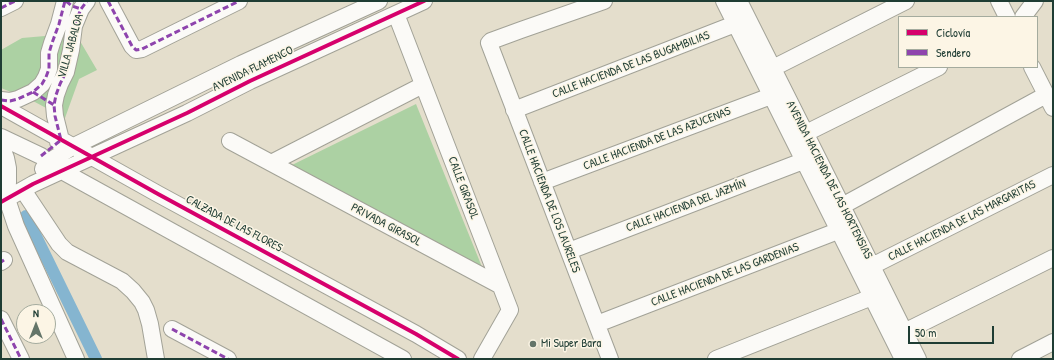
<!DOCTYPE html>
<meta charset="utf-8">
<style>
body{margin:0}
#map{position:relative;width:1054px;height:360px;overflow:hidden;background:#e4decc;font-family:"Patrick Hand",sans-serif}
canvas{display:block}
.frame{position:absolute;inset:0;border:2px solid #1f3d34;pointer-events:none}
.legend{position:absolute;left:898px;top:16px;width:140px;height:52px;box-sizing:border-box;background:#fcf5e5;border:1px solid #a4ab9e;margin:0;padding:5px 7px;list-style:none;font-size:12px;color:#1f3d34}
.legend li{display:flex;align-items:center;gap:8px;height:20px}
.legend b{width:20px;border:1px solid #a4ab9e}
.north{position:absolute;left:16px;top:304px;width:40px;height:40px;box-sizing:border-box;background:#fcf5e5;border:1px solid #a4ab9e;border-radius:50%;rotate:0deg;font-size:11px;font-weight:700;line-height:16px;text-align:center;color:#1f3d34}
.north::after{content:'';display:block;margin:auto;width:14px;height:18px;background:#647569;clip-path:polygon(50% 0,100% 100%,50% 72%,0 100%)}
.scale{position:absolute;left:908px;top:326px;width:86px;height:18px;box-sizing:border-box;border:2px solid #1f3d34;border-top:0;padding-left:5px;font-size:12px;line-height:14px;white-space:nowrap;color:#1f3d34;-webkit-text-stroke:3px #fcf5e5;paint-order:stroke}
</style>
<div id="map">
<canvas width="1054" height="360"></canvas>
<div class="frame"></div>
<ul class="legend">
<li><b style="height:5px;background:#d6006c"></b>Ciclovía</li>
<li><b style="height:5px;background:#8e44ad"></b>Sendero</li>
</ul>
<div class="north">N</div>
<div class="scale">50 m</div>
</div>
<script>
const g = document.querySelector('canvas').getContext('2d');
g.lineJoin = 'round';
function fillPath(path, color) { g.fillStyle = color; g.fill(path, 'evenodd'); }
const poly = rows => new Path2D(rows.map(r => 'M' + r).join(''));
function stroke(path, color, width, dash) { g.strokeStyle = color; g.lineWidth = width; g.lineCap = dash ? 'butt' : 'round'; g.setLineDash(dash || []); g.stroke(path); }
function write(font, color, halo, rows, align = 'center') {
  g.font = font + ' "Patrick Hand",sans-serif'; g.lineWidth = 3; g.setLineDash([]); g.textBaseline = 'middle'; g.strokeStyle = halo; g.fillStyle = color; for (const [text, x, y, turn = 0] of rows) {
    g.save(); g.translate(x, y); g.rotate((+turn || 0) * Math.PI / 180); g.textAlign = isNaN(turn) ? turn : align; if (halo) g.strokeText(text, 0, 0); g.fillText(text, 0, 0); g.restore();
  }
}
fillPath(poly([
 [45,36,80,41,97,70,79,79,65,118,33,101,1,88,1,50,22,38],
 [416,104,482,267,391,219,292,165]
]), '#acd1a3');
stroke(poly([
 [26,216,96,359]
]), '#85b5d0', 12);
const minor = poly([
 [108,1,132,46,136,50,142,49,239,1],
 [604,1,521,30,491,41,489,43,610,359],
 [724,1,903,359],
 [739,1,842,206,918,359],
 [999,1,1007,17],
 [1,8,15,1],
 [396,14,510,310,482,359],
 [1023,17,1035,1],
 [1032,67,1053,108],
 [773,68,906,1],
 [1,100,10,101,18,99,33,92,42,84,46,77,49,69,49,53,52,43,59,24,65,1],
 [1,106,158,194,416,334,458,359],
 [514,110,735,24,744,19],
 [1,137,41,156,48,162,62,171,403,359],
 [796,138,939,67],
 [230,141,501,286],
 [58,142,61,140,55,116,54,105,56,95,60,84,66,72,71,50,74,26,81,9,87,1],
 [1,145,6,158,8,168,8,182,7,199,16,226,76,359],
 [271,163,423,85],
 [43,169,48,162,74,146,241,64,379,1],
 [542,182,771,96],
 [23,190,59,244,67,252,122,281,133,291,142,302,146,310,150,324,156,359],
 [1,202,33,184,187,113,250,81,424,1],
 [842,206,1046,95],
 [569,251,803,161],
 [1,262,4,260],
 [872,266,1053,175],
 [1,319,21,359],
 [597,324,848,227],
 [172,329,228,359],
 [896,336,1053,258],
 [716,359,872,297],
 [1020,359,1053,342]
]);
stroke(minor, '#a2a297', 18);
stroke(minor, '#fbfaf7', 16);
stroke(poly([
 [66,1,72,6,81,9],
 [108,1,132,46,136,50,142,49,239,1],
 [1,8,15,1],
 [33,92,54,105],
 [1,100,10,101,18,99,33,92,42,84,46,77,49,69,49,53,52,43,59,24,65,1],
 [41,156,61,140,55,116,54,105,56,95,60,84,66,72,71,50,74,26,81,9,87,1],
 [1,262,4,260],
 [1,319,21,359],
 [172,329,228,359]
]), '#8e44ad', 3, [6, 3]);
stroke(poly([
 [1,106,158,194,416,334,458,359],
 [1,202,33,184,187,113,250,81,424,1]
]), '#d6006c', 4);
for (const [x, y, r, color] of [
 [533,344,4,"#647569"]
]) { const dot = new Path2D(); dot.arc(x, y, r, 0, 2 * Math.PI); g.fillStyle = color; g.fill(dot); stroke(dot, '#fcf5e5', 1.5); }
write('12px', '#1f3d34', '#fcf5e5', [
 ["VILLA JABALOA",71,46,-74],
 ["CALLE HACIENDA DE LAS BUGAMBILIAS",631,65,-21],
 ["AVENIDA FLAMENCO",253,69,-26],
 ["CALLE HACIENDA DE LAS AZUCENAS",657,139,-21],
 ["AVENIDA HACIENDA DE LAS HORTENSIAS",829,180,63],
 ["CALLE GIRASOL",463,188,69],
 ["CALLE HACIENDA DE LOS LAURELES",549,201,69],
 ["CALLE HACIENDA DEL JAZMÍN",686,206,-21],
 ["CALLE HACIENDA DE LAS MARGARITAS",962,221,-27],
 ["CALZADA DE LAS FLORES",234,224,28],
 ["PRIVADA GIRASOL",386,225,28],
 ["CALLE HACIENDA DE LAS GARDENIAS",725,275,-21]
]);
write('12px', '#1f3d34', '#fcf5e5', [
 ["Mi Super Bara",541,344]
], 'left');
</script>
